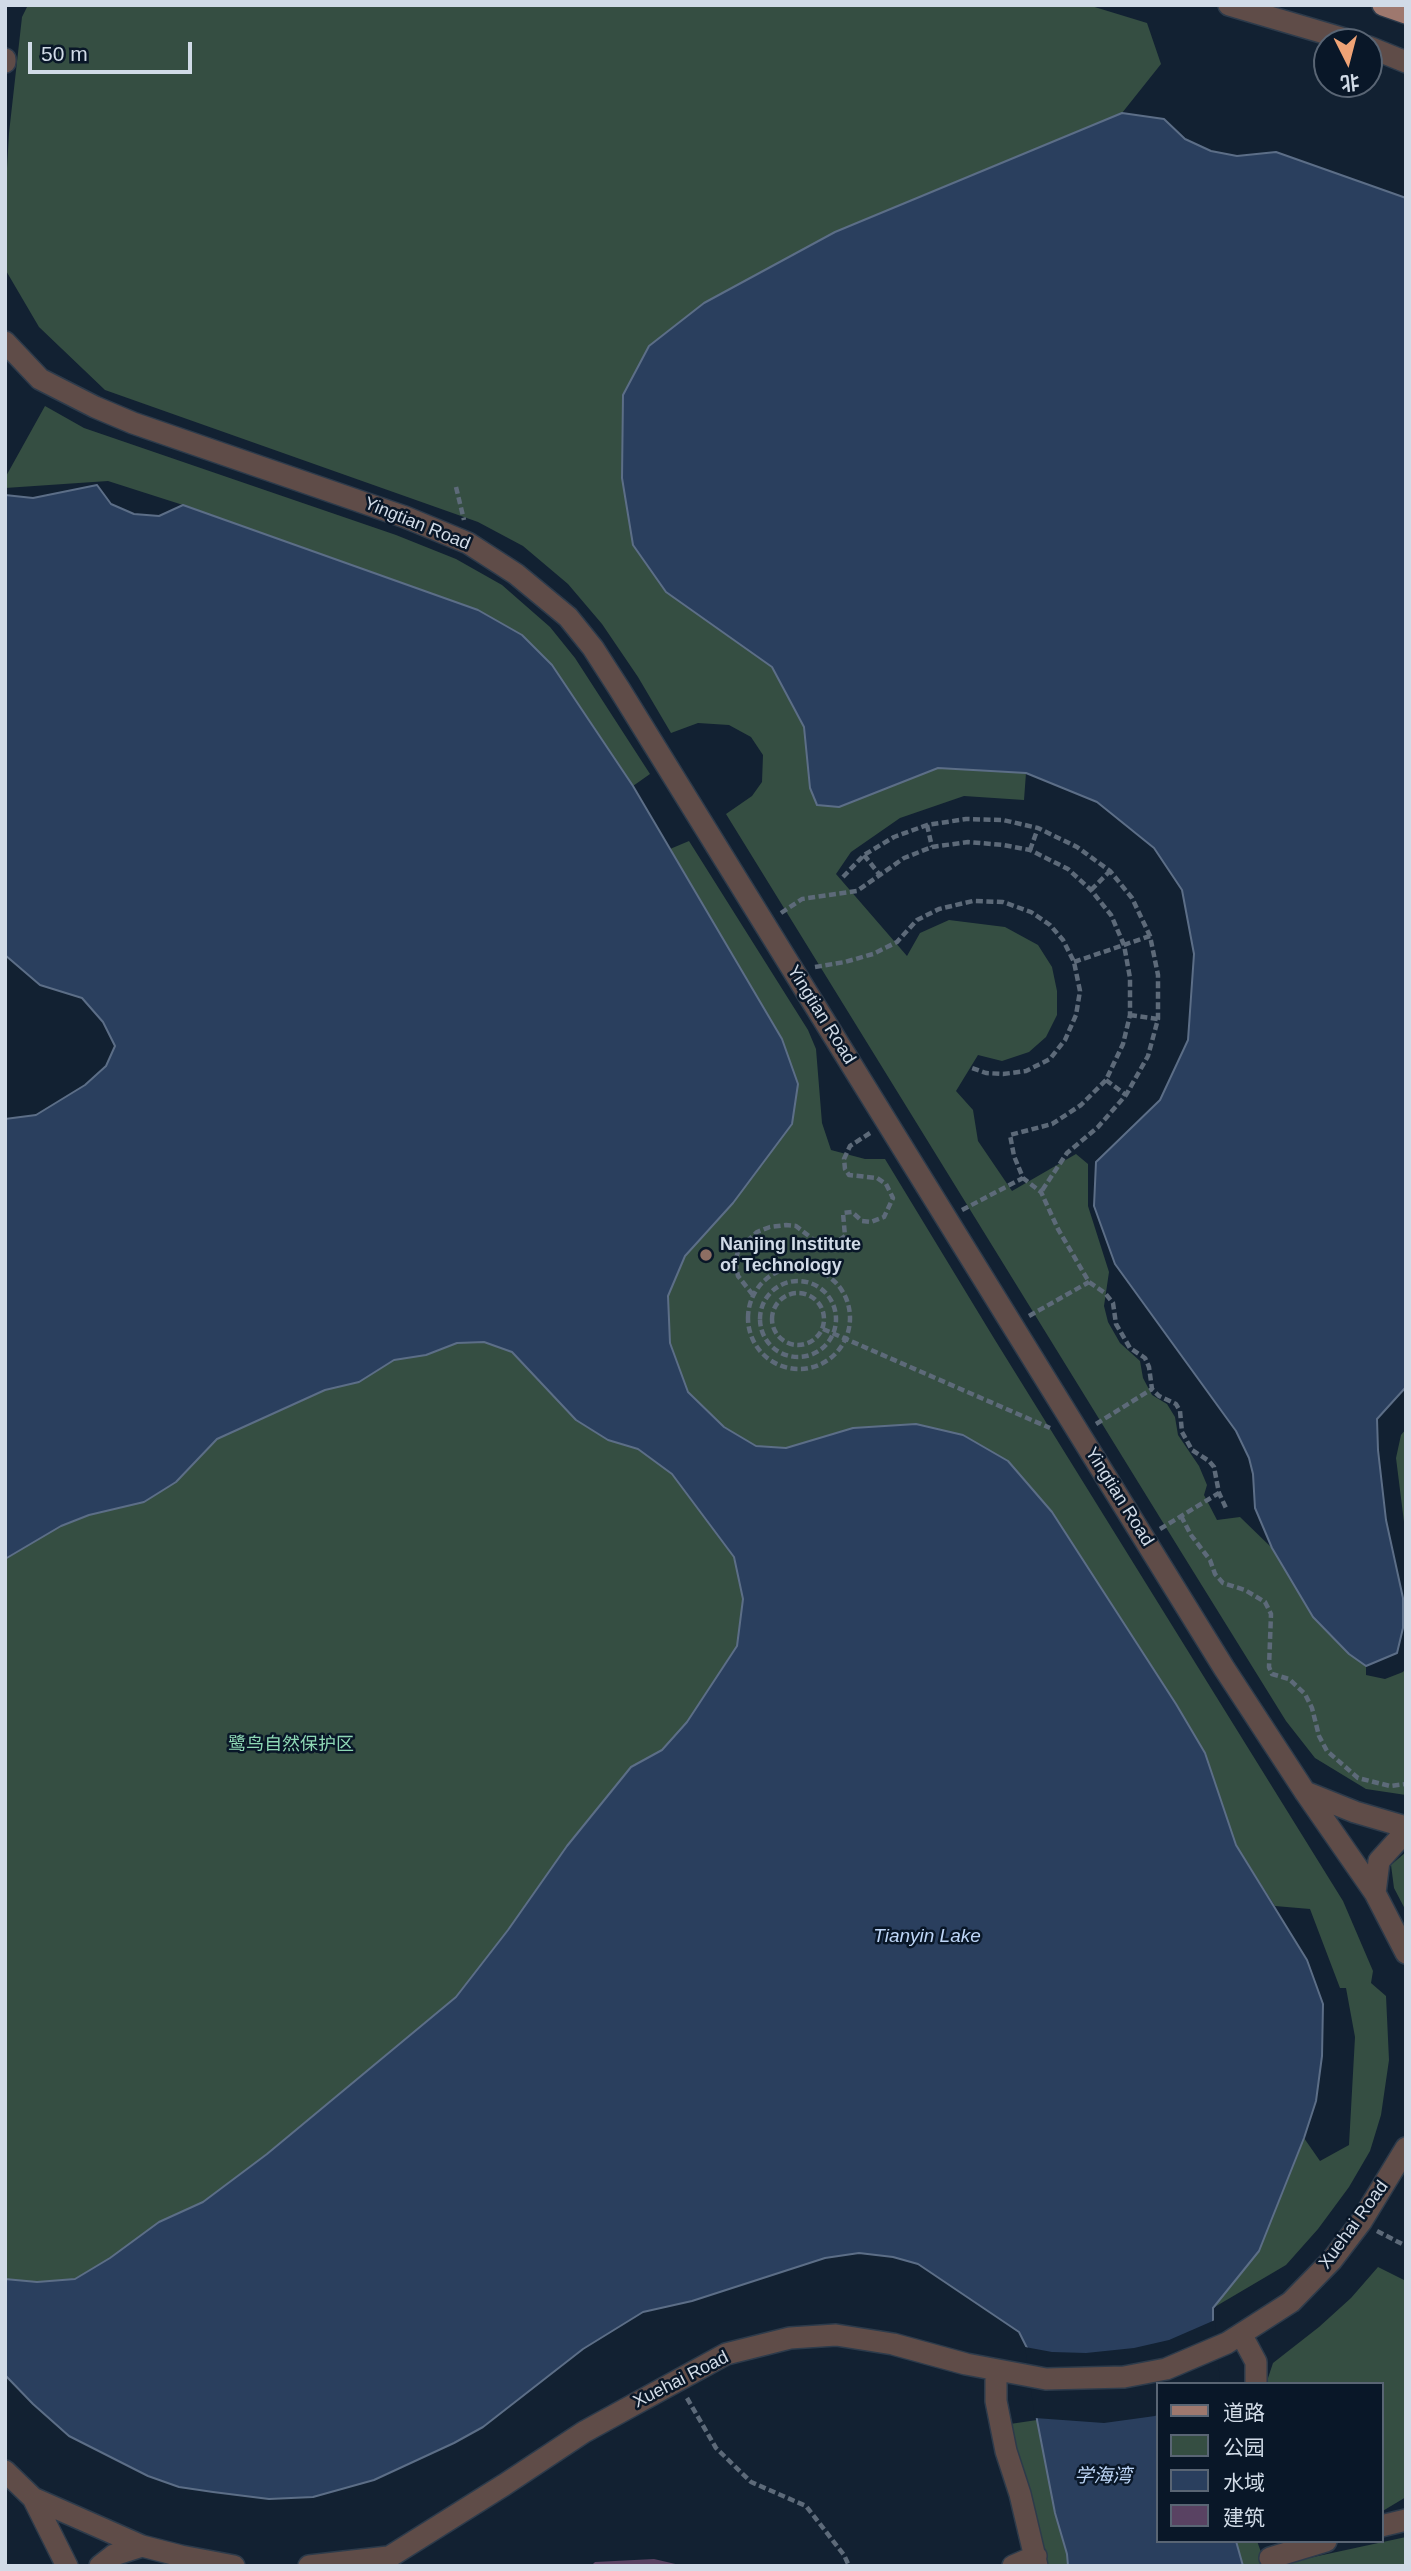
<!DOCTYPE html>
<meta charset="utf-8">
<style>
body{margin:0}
#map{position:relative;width:1411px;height:2571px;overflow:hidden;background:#122132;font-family:Helvetica,"Noto Sans SC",sans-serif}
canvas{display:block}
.frame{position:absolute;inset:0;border:7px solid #d1dbe7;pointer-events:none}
.legend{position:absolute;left:1156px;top:2382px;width:228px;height:161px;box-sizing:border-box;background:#091728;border:2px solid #596574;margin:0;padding:9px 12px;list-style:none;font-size:21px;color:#d1dbe7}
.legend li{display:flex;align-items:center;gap:14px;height:35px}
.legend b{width:35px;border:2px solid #596574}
.north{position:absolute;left:1313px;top:28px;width:70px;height:70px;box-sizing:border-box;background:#091728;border:2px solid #596574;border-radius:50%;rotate:174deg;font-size:19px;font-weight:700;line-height:28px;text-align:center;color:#d1dbe7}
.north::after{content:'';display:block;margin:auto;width:24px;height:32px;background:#efa376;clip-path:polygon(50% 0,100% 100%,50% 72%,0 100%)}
.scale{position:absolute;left:28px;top:42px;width:164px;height:32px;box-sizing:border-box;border:4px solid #d1dbe7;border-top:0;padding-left:9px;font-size:21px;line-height:24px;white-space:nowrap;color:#d1dbe7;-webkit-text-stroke:5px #091728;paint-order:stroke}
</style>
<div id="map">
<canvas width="1411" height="2571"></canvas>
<div class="frame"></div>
<ul class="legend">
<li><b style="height:9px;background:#9e786e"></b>道路</li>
<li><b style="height:19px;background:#354e42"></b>公园</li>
<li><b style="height:19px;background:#2a3f5e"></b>水域</li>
<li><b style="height:19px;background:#594262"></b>建筑</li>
</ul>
<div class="north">北</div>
<div class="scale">50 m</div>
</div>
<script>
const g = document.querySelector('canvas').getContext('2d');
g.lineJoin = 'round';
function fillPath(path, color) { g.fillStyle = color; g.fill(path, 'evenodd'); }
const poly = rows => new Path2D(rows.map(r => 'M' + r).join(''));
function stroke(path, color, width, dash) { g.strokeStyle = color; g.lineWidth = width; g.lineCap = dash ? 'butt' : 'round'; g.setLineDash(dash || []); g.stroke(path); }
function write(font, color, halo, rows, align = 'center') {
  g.font = font + ' Helvetica,"Noto Sans SC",sans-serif'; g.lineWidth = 5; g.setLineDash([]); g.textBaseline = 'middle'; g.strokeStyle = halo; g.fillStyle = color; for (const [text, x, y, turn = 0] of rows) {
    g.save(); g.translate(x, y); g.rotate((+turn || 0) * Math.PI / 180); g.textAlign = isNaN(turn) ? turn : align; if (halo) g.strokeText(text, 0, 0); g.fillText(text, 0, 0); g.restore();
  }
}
fillPath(poly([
 [28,5,1088,5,1147,23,1161,64,1122,113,835,232,704,303,623,395,622,478,633,545,666,592,772,667,804,727,810,788,891,785,938,768,1026,773,1024,800,964,796,900,818,851,852,836,874,907,956,920,933,949,920,1005,927,1038,945,1052,967,1057,991,1057,1015,1046,1037,1029,1052,1002,1061,978,1055,956,1091,973,1110,978,1141,1012,1191,1076,1154,1088,1164,1088,1206,1109,1272,1104,1306,1108,1322,1120,1343,1140,1361,1143,1378,1152,1395,1167,1404,1175,1417,1178,1435,1199,1466,1207,1485,1204,1495,1217,1520,1240,1517,1273,1549,1366,1665,1366,1675,1385,1679,1403,1672,1406,1668,1406,1795,1366,1789,1315,1758,1286,1721,1183,1555,726,814,752,796,762,782,763,755,751,737,729,725,698,723,671,733,638,677,602,624,568,584,523,546,478,522,105,390,39,327,5,269,5,203,9,133,22,17],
 [45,406,84,428,396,535,456,559,502,585,550,627,575,658,650,774,633,786,552,665,478,610,183,505,108,481,5,488,5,478],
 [689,841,808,1030,816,1049,822,1123,831,1150,865,1159,885,1159,995,1340,1343,1901,1373,1971,1371,1983,1386,1996,1389,2060,1381,2115,1370,2151,1349,2187,1318,2229,1286,2265,1213,2308,1259,2251,1304,2138,1320,2161,1349,2145,1355,2037,1346,1988,1340,1988,1310,1909,1275,1906,1236,1845,1205,1753,1176,1704,1052,1512,853,1428,786,1448,755,1446,724,1427,688,1392,670,1343,668,1296,685,1256,733,1203,798,1084,782,1039,670,849],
 [484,1342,512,1352,576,1420,608,1440,638,1449,672,1474,734,1557,743,1599,737,1646,687,1722,662,1750,631,1767,567,1846,508,1930,456,1997,267,2154,203,2202,159,2222,110,2258,75,2279,37,2282,5,2279,5,1559,61,1526,176,1482,216,1439,325,1390,359,1382,394,1360,426,1355,457,1343],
 [1406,1429,1406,1538,1396,1458,1401,1435],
 [1406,1852,1406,1911,1394,1888,1391,1865],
 [1378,2267,1406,2281,1406,2497,1381,2512,1381,2384,1266,2384,1273,2363,1319,2327,1351,2298],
 [1037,2420,1055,2513,1067,2554,1068,2566,1043,2566,1009,2439,1010,2424],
 [1406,2537,1406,2566,1287,2566,1295,2561],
 [1236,2541,1257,2541,1266,2566,1243,2566]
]), '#354e42');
const water = poly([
 [1122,113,1164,119,1185,139,1211,151,1237,156,1276,152,1406,198,1406,1387,1377,1419,1378,1450,1386,1520,1403,1598,1403,1628,1397,1653,1366,1666,1349,1654,1313,1617,1272,1548,1255,1508,1253,1474,1249,1458,1236,1431,1115,1264,1094,1206,1096,1162,1160,1100,1188,1040,1194,954,1182,890,1154,848,1097,802,1026,773,938,768,839,807,817,805,810,788,804,727,772,667,666,592,633,545,622,478,623,395,649,346,704,303,835,232,1122,113],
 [97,485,111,504,134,514,159,516,183,505,478,610,522,635,552,665,633,786,782,1039,798,1084,792,1124,733,1203,685,1256,668,1296,670,1343,688,1392,724,1427,756,1446,786,1448,853,1428,916,1424,963,1435,1008,1461,1052,1512,1176,1704,1205,1753,1236,1845,1307,1960,1323,2004,1322,2056,1316,2101,1304,2138,1259,2251,1213,2308,1213,2359,1157,2384,1157,2541,1236,2541,1243,2566,1068,2566,1067,2554,1055,2513,1037,2420,1029,2352,1019,2332,918,2264,893,2257,859,2253,825,2258,692,2301,643,2312,583,2349,483,2427,454,2443,374,2480,313,2497,269,2499,213,2492,179,2487,148,2476,69,2436,33,2404,5,2375,5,2279,37,2282,75,2279,110,2258,159,2222,203,2202,267,2154,456,1997,508,1930,567,1846,631,1767,662,1750,687,1722,737,1646,743,1599,734,1557,672,1474,638,1449,608,1440,576,1420,512,1352,484,1342,457,1343,426,1355,394,1360,359,1382,325,1390,217,1439,176,1482,144,1502,89,1515,61,1526,5,1559,5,1119,36,1115,85,1085,106,1066,115,1046,103,1022,82,998,40,985,5,955,5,495,33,498,97,485]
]);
fillPath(water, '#2a3f5e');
stroke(water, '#5c6e87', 2);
fillPath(poly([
 [1215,2320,1220,2384,1157,2384,1157,2415,1155,2416,1104,2423,1035,2418,1025,2347,1052,2352,1086,2353,1134,2348,1169,2340]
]), '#122132');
fillPath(poly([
 [654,2559,684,2566,591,2566,595,2562]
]), '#594262');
const minor = poly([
 [1229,5,1355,42],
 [1369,47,1406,62],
 [5,59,5,62],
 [5,342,40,379,95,407,133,423,405,517,468,543,516,574,568,617,593,648,620,690,1224,1668,1305,1792,1375,1893,1406,1953],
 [1305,1792,1355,1812,1406,1827],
 [1375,1893,1379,1861,1397,1841,1406,1836],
 [1241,2334,1256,2362,1256,2384],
 [996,2370,996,2401,1006,2451,1020,2494,1037,2566],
 [5,2471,33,2498,67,2566],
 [33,2498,142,2546,181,2556,234,2566],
 [1381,2526,1406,2520],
 [1270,2558,1326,2541],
 [100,2566,114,2555,142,2546],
 [309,2566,388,2557],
 [375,2566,504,2485,584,2432,726,2354,790,2338,836,2335,893,2344,966,2364,1046,2379,1124,2377,1166,2369,1227,2343,1291,2302,1332,2260,1361,2222,1406,2148],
 [1013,2566,1036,2556]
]);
const major = poly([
 [1383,5,1406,13]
]);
stroke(minor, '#2d3b4b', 24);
stroke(major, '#2d3b4b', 24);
stroke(poly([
 [456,487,464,520],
 [927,825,932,847],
 [1030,850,1038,828],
 [864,855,879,874],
 [843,877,864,855,894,837,927,825,966,819,1003,820,1038,828,1077,847,1110,871,1132,898,1150,936,1158,975,1158,1019,1148,1056,1126,1095,1098,1127,1067,1153,1041,1192],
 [1091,890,1110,871],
 [781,913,802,899,857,891,904,858,932,847,968,842,1003,845,1030,850,1068,869,1091,890,1111,915,1124,945,1130,978,1130,1015,1123,1044,1106,1080,1081,1105,1052,1124,1010,1135,1014,1156,1023,1178,1041,1192,1058,1229,1089,1282,1105,1293,1113,1303,1116,1324,1130,1348,1145,1358,1149,1367,1152,1389,1159,1396,1176,1404,1180,1411,1182,1432,1192,1450,1209,1461,1214,1467,1219,1493,1226,1508],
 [1074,962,1150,936],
 [815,967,845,962,873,954,897,942,917,920,939,909,973,901,1003,902,1031,912,1050,925,1063,940,1074,962,1080,991,1076,1015,1065,1040,1050,1059,1026,1071,1003,1074,986,1073,969,1067],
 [1130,1015,1158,1019],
 [1106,1080,1126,1095],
 [962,1210,1023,1178],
 '748 1318a51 51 0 1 1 102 0a51 51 0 1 1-102 0Z',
 '760 1319a38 38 0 1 1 76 0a38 38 0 1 1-76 0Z',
 '772 1319a26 26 0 1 1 52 0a26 26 0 1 1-52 0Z',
 [753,1295,738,1276,735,1261,739,1249,757,1232,770,1227,786,1225,796,1226,819,1244,834,1244,845,1236,843,1213,852,1212,862,1221,871,1222,884,1217,893,1198,886,1184,877,1178,849,1175,845,1169,844,1159,850,1146,870,1133],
 [1029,1316,1089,1282],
 [823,1329,1050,1428],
 [1096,1424,1152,1389],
 [1181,1516,1191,1535,1210,1560,1215,1574,1223,1583,1245,1590,1265,1602,1271,1614,1269,1667,1272,1674,1289,1679,1305,1694,1312,1708,1319,1736,1327,1751,1358,1778,1390,1786,1406,1784],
 [1160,1529,1219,1493],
 [1377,2231,1406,2246],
 [687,2398,716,2448,751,2482,806,2506,844,2555,849,2566]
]), '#5d6a79', 4.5, [7, 3.5]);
stroke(minor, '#5f4c48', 21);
stroke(major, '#9e786e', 21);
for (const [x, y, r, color] of [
 [706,1255,7,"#8d6e63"]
]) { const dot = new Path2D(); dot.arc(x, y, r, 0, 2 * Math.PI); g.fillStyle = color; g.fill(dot); stroke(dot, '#091728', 2.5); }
write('18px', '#d1dbe7', '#091728', [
 ["Yingtian Road",417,524,22],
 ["Yingtian Road",821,1015,58],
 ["Yingtian Road",1119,1497,58],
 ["Xuehai Road",1354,2225,-54],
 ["Xuehai Road",681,2380,-27]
]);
write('bold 18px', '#d1dbe7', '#091728', [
 ["Nanjing Institute",720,1245],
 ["of Technology",720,1266]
], 'left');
write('18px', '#8ed8b5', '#091728', [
 ["鹭鸟自然保护区",291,1745]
]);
write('italic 19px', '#bed6f7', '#091728', [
 ["Tianyin Lake",927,1937],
 ["学海湾",1103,2477]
]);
</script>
